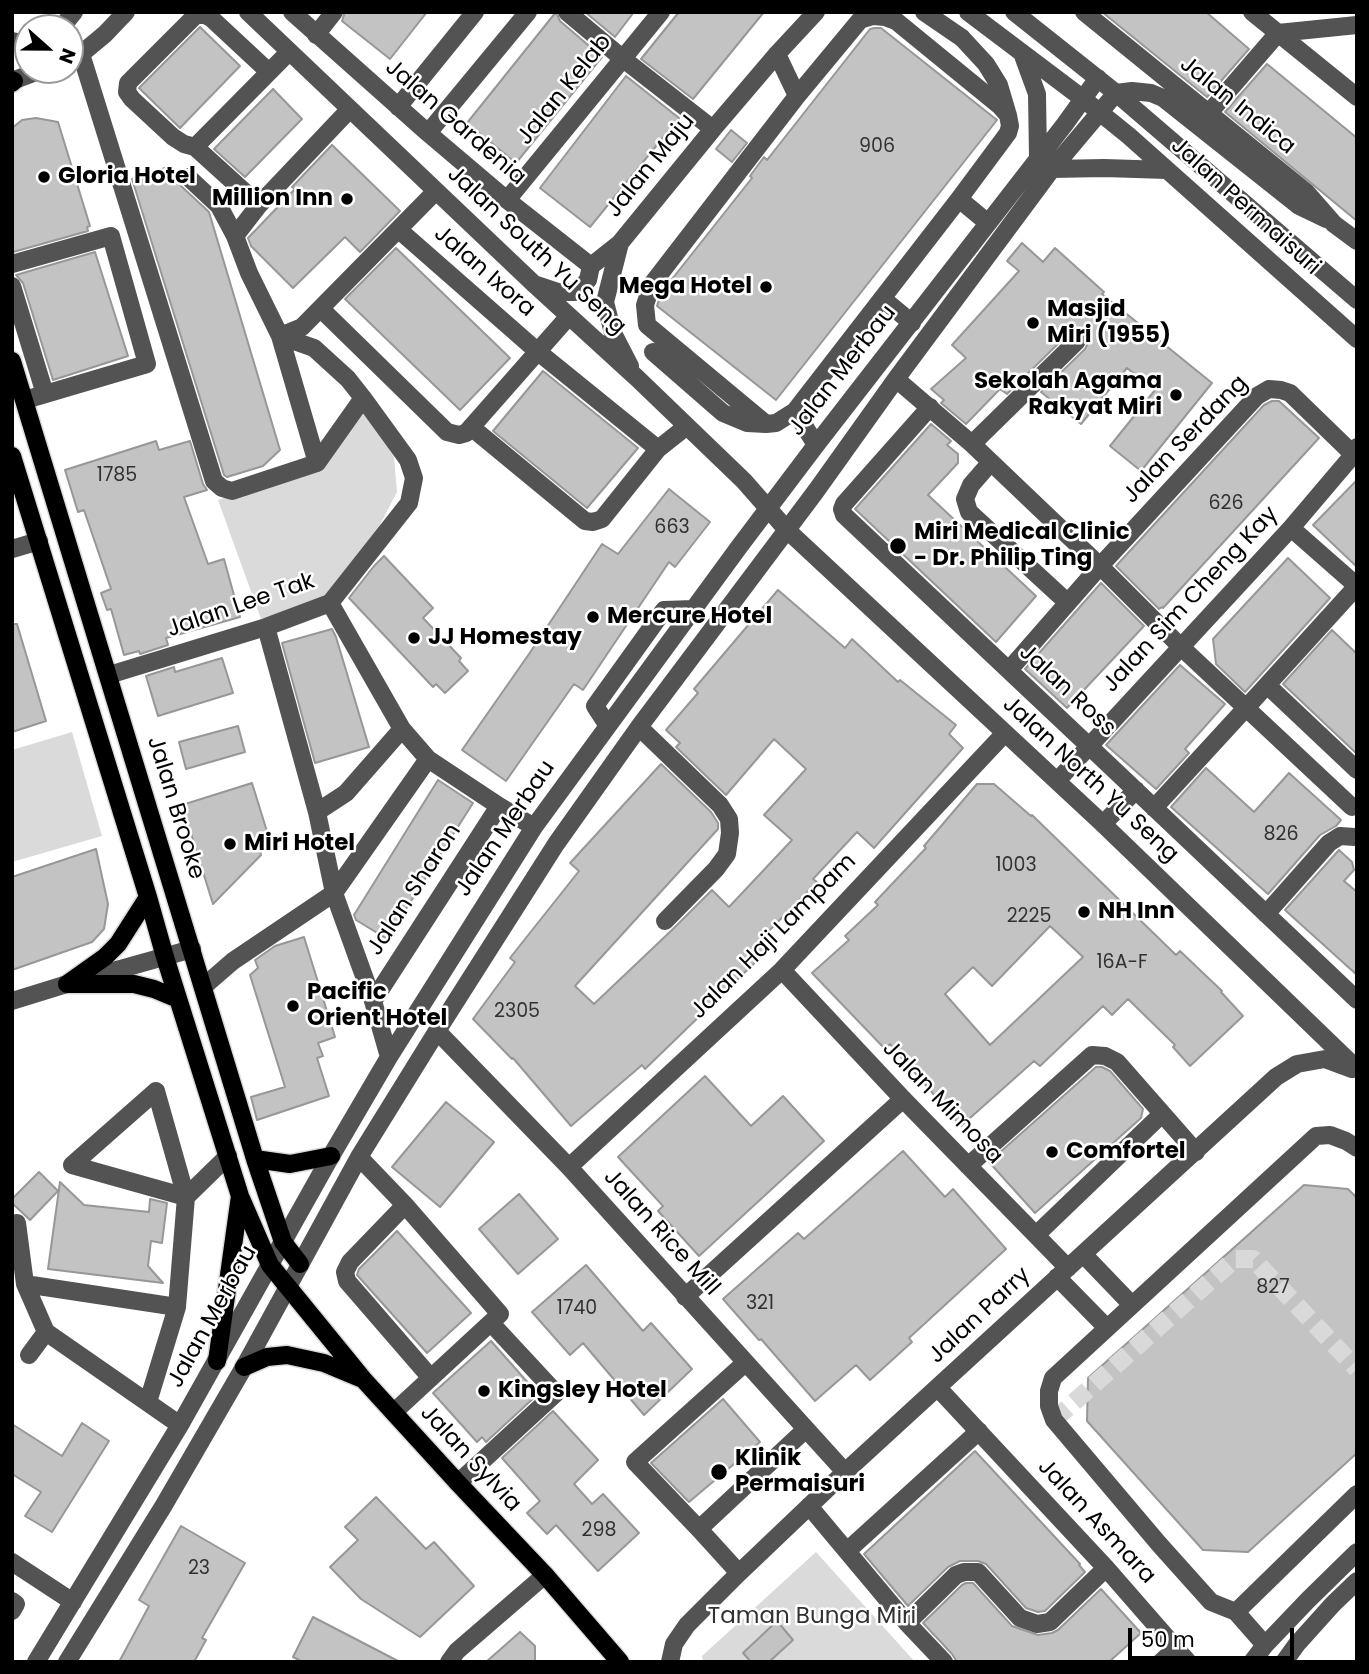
<!DOCTYPE html>
<style>
body{margin:0}
#map{position:relative;width:1369px;height:1674px;overflow:hidden;background:#fff;font-family:Poppins,sans-serif}
canvas{display:block}
.frame{position:absolute;inset:0;border:14px solid #000;pointer-events:none}
.north{position:absolute;left:14px;top:14px;width:70px;height:70px;box-sizing:border-box;background:#fff;border:2px solid #999;border-radius:50%;rotate:111deg;font-size:19px;font-weight:700;line-height:28px;text-align:center;color:#000}
.north::after{content:'';display:block;margin:auto;width:24px;height:32px;background:#000;clip-path:polygon(50% 0,100% 100%,50% 72%,0 100%)}
.scale{position:absolute;left:1128px;top:1628px;width:166px;height:32px;box-sizing:border-box;border:4px solid #000;border-top:0;padding-left:9px;font-size:21px;line-height:24px;white-space:nowrap;color:#000;-webkit-text-stroke:5px #fff;paint-order:stroke}
</style>
<div id="map">
<canvas width="1369" height="1674"></canvas>
<div class="frame"></div>
<div class="north">N</div>
<div class="scale">50 m</div>
</div>
<script>
const g = document.querySelector('canvas').getContext('2d');
g.lineJoin = 'round';
function fillPath(path, color) { g.fillStyle = color; g.fill(path, 'evenodd'); }
const poly = rows => new Path2D(rows.map(r => 'M' + r).join(''));
function stroke(path, color, width, dash) { g.strokeStyle = color; g.lineWidth = width; g.lineCap = dash ? 'butt' : 'round'; g.setLineDash(dash || []); g.stroke(path); }
function write(font, color, halo, rows, align = 'center') {
  g.font = font + ' Poppins,sans-serif'; g.lineWidth = 5; g.setLineDash([]); g.textBaseline = 'middle'; g.strokeStyle = halo; g.fillStyle = color; for (const [text, x, y, turn = 0] of rows) {
    g.save(); g.translate(x, y); g.rotate((+turn || 0) * Math.PI / 180); g.textAlign = isNaN(turn) ? turn : align; if (halo) g.strokeText(text, 0, 0); g.fillText(text, 0, 0); g.restore();
  }
}
fillPath(poly([
 [362,405,394,457,397,492,369,546,325,599,261,619,218,500,318,466],
 [72,732,102,836,12,862,12,750],
 [816,1552,915,1662,703,1662,702,1656]
]), '#dadada');
const building = poly([
 [345,12,427,12,390,59,342,21,345,12],
 [556,12,560,21,602,57,516,163,467,123,556,12],
 [585,12,634,12,615,37,585,12],
 [679,12,764,12,693,99,641,59,679,12],
 [1102,12,1206,12,1249,49,1207,97,1102,12],
 [200,27,240,66,180,128,139,88,200,27],
 [874,28,881,28,997,120,776,400,657,306,661,293,752,178,750,176,764,157,767,160,870,29,874,28],
 [1267,64,1357,138,1357,221,1225,112,1267,64],
 [626,76,679,118,590,227,540,188,626,76],
 [273,89,302,119,245,177,214,149,273,89],
 [36,118,58,122,90,226,87,227,88,231,13,252,12,128,22,120,36,118],
 [731,130,747,143,732,162,716,149,731,130],
 [332,145,400,211,360,252,345,237,293,288,251,246,248,238,295,189,292,187,332,145],
 [165,168,177,180,180,185,209,212,280,450,263,466,227,477,224,475,132,179,165,168],
 [1022,243,1043,262,1055,248,1104,292,1102,294,1212,383,1141,471,1110,446,1155,390,1127,368,1081,424,1041,392,1085,349,1088,343,1088,338,1081,330,1075,330,1069,333,1007,394,1000,389,966,424,941,403,944,400,931,389,966,358,952,345,1019,271,1007,261,1022,243],
 [396,248,510,358,460,410,345,299,396,248],
 [95,252,128,356,53,380,23,283,16,275,95,252],
 [543,371,638,448,587,508,493,431,543,371],
 [1272,401,1279,401,1319,438,1163,608,1162,607,1159,609,1116,566,1264,405,1272,401],
 [931,424,951,441,947,445,958,454,958,463,928,495,1036,596,996,642,855,509,931,424],
 [156,441,159,450,190,441,203,484,207,490,184,497,208,564,224,559,240,617,166,638,168,645,140,654,139,651,124,655,111,609,107,610,101,593,111,589,84,510,78,512,65,470,156,441],
 [1357,480,1357,567,1313,525,1357,480],
 [669,489,710,522,675,567,669,562,583,690,574,684,506,781,462,750,529,654,602,544,618,554,669,489],
 [384,556,433,608,423,618,461,658,459,661,468,671,445,693,436,684,433,687,349,598,374,566,384,556],
 [1288,558,1330,598,1245,692,1216,664,1213,639,1288,558],
 [1101,583,1144,626,1067,708,1025,669,1101,583],
 [778,590,845,648,852,639,898,682,900,680,956,725,949,734,963,748,874,848,857,832,813,879,817,882,760,940,769,949,645,1069,642,1065,571,1126,513,1058,512,1059,473,1019,515,962,510,958,579,871,570,863,661,764,711,812,718,823,718,829,575,986,594,1004,673,929,712,890,729,907,792,840,764,815,806,769,774,739,726,795,676,747,680,743,666,730,698,693,694,689,778,590],
 [12,624,17,624,46,721,12,732,12,624],
 [332,629,336,637,369,747,315,763,282,643,332,629],
 [1332,630,1357,654,1357,754,1283,684,1332,630],
 [222,658,233,693,158,716,146,676,174,667,175,672,222,658],
 [1180,665,1225,704,1185,749,1189,753,1156,789,1106,745,1180,665],
 [238,726,245,752,186,769,179,742,238,726],
 [1206,768,1254,812,1289,773,1341,820,1336,826,1320,835,1268,894,1171,807,1206,768],
 [438,780,473,803,387,939,356,920,354,915,438,780],
 [252,783,269,838,260,849,261,855,213,904,182,805,252,783],
 [977,784,994,784,1031,816,1032,815,1176,955,1180,951,1222,991,1221,992,1243,1016,1190,1066,1173,1047,1175,1045,1128,999,1112,1015,1103,1006,1040,1066,1034,1061,961,1126,890,1044,885,1049,812,973,849,940,845,936,878,905,875,902,926,848,924,846,977,784],
 [1050,926,1083,957,990,1045,945,994,973,967,992,986,1050,926],
 [96,849,108,904,104,929,92,942,12,970,12,877,96,849],
 [1339,850,1352,862,1354,870,1344,881,1357,892,1357,975,1285,910,1339,850],
 [304,937,335,1037,318,1043,323,1056,317,1058,329,1096,257,1120,251,1097,285,1087,250,975,258,968,255,960,275,946,304,937],
 [1096,1067,1102,1067,1110,1071,1143,1109,1141,1118,1035,1213,989,1162,1096,1067],
 [705,1076,751,1126,783,1096,824,1141,699,1256,658,1211,663,1206,618,1157,705,1076],
 [446,1102,494,1142,440,1207,392,1167,446,1102],
 [903,1151,945,1197,953,1189,1006,1249,909,1338,912,1342,870,1380,856,1365,815,1401,761,1339,759,1340,723,1299,798,1233,804,1239,903,1151],
 [39,1172,58,1191,30,1220,12,1203,12,1199,39,1172],
 [60,1182,84,1205,149,1212,150,1199,167,1203,162,1243,151,1241,148,1266,163,1283,48,1269,60,1182],
 [1304,1185,1348,1189,1357,1198,1357,1453,1248,1552,1203,1550,1087,1421,1088,1378,1304,1185],
 [519,1194,558,1239,518,1274,479,1229,519,1194],
 [397,1231,471,1313,427,1353,357,1275,359,1269,397,1231],
 [586,1265,643,1331,651,1323,692,1369,644,1415,583,1343,570,1355,532,1312,586,1265],
 [491,1341,538,1394,486,1442,482,1437,477,1442,433,1393,491,1341],
 [723,1399,760,1442,689,1502,651,1463,723,1399],
 [553,1411,598,1460,574,1484,592,1504,603,1494,639,1533,598,1571,556,1525,547,1534,527,1513,540,1501,502,1458,553,1411],
 [82,1423,109,1441,52,1532,25,1516,41,1492,12,1474,12,1424,62,1456,82,1423],
 [975,1451,1080,1564,1079,1565,1085,1572,1045,1611,1038,1612,1026,1608,986,1564,978,1561,960,1561,948,1567,908,1606,864,1554,975,1451],
 [376,1497,426,1549,434,1542,474,1586,420,1637,361,1599,330,1567,358,1540,345,1527,376,1497],
 [181,1526,245,1563,202,1638,206,1640,194,1662,119,1662,149,1606,139,1600,181,1526],
 [966,1583,973,1583,1012,1626,1038,1635,1052,1633,1058,1630,1101,1589,1141,1633,1109,1662,957,1662,952,1654,923,1623,962,1585,966,1583],
 [313,1617,400,1662,303,1662,293,1657,313,1617],
 [777,1621,793,1640,769,1662,751,1662,743,1653,777,1621],
 [520,1632,535,1646,535,1662,486,1662,520,1632]
]);
fillPath(building, '#c3c3c3');
stroke(building, '#979797', 2);
stroke(poly([
 [1054,1420,1235,1259,1253,1259,1357,1369]
]), '#d9d9d9', 18, [18, 9]);
const major = poly([
 [12,80,14,81,12,83],
 [12,361,255,1159,283,1242,300,1264],
 [12,456,148,897,165,957,240,1196,270,1265,363,1379,458,1483,545,1575,620,1662],
 [67,984,105,957,118,944,148,897],
 [67,984,134,984,154,989,178,999],
 [255,1159,290,1164,331,1156],
 [217,1361,240,1196],
 [244,1367,267,1357,287,1355,324,1363,360,1378]
]);
stroke(major, '#dbdbdb', 21);
stroke(poly([
 [248,12,534,284,637,378,744,481,787,530,1103,824,1357,1069],
 [292,12,428,133,507,200,591,266],
 [567,12,622,58,713,129],
 [924,12,962,38,986,64,999,85,1007,112],
 [968,12,1082,98,1129,136,1357,339],
 [1014,12,1116,93,1357,300],
 [1084,12,1306,192,1334,224,1357,241],
 [1252,12,1357,97],
 [873,16,885,17,896,21,1000,106,1008,115,1010,126,1008,133,959,199,795,411,776,423,766,424,647,325,645,305,652,284,797,96,860,20,873,16],
 [61,28,74,12],
 [316,35,334,12],
 [12,41,28,44],
 [1022,53,1037,94,1038,157],
 [81,54,214,481,222,488,232,491,317,463,363,398],
 [777,54,797,96],
 [70,59,81,54,105,34,126,12],
 [12,81,41,70],
 [1116,93,1132,91,1151,93,1163,98,1299,206,1326,219],
 [398,107,475,12],
 [1208,114,1278,33,1357,25],
 [428,133,528,12],
 [195,147,184,144,173,137,132,99,127,92,128,83,196,15,205,15,211,18,269,72],
 [195,147,289,52],
 [195,147,259,205],
 [1052,169,1104,168,1167,170],
 [188,177,219,206,235,236,249,273,280,336,317,463],
 [959,199,988,223],
 [507,200,661,12],
 [399,230,537,351,658,449,602,519,593,522,585,521,471,427],
 [235,236,259,205,349,110],
 [12,264,111,236,147,364,25,400],
 [537,285,558,292,576,292,588,280,591,266,620,243],
 [12,286,45,394],
 [883,299,912,323],
 [321,309,447,432,459,435,466,433,569,316],
 [280,336,302,327,435,192],
 [653,352,723,413,747,423,766,424],
 [630,366,613,333,605,302,620,243,713,129,777,54,816,12],
 [896,379,972,444,1100,566,1181,647,1352,807],
 [930,407,844,504,842,509,844,515,1089,746,1357,1000],
 [795,411,816,445],
 [972,444,1077,341],
 [658,449,687,426],
 [991,462,971,485,965,499,969,512,1068,603],
 [12,549,39,541],
 [330,603,402,729,428,759,499,806,534,827],
 [1009,670,1100,566,1257,396,1269,389,1281,390,1290,393,1357,458],
 [109,675,266,627,330,603,409,503,414,478,408,460,363,398,348,379,314,348,280,336],
 [1267,685,1357,586,1291,528],
 [608,726,595,706,664,610,693,609],
 [639,727,720,805,729,819,730,833,727,854,716,869,665,921],
 [1057,781,1291,528,1353,455,1357,447],
 [1154,808,1267,685,1357,770],
 [317,812,346,793,402,729],
 [1103,824,1136,790],
 [1266,914,1329,843,1340,836,1355,837],
 [782,970,903,1099,1068,1268],
 [203,987,233,961,334,893,317,812,266,627],
 [12,1001,67,984,192,949],
 [373,1001,499,806],
 [437,1031,569,1167,845,1472],
 [389,1057,373,1001,334,893,428,759],
 [156,1091,186,1197,72,1165,156,1091],
 [359,1157,405,1205,500,1314,394,1412],
 [968,1166,1092,1055,1105,1056,1117,1062,1196,1152],
 [569,1167,782,970,1005,733],
 [405,1205,350,1262,345,1272,347,1281,431,1378],
 [17,1223,25,1284,46,1332,180,1425],
 [1036,1235,1162,1114],
 [1083,1254,1132,1305],
 [1057,1277,1107,1328],
 [25,1284,177,1307],
 [685,1297,903,1099],
 [29,1355,46,1332],
 [938,1388,1106,1568,1188,1662],
 [148,1402,177,1307,186,1197,228,1156],
 [458,1483,556,1393,491,1323],
 [809,1506,907,1623,944,1662],
 [699,1529,635,1462,745,1363],
 [847,1551,979,1431],
 [12,1562,73,1602],
 [739,1573,699,1529,806,1429],
 [12,1601,16,1604,12,1611],
 [1236,1612,1357,1494],
 [907,1623,956,1575,964,1572,978,1572,1020,1618,1037,1624,1050,1622,1106,1568],
 [1265,1645,1236,1612,1211,1602,1159,1544,1054,1420,1049,1406,1049,1391,1053,1378,1316,1136,1330,1135,1346,1141,1357,1148],
 [36,1662,180,1425,331,1156,389,1057,534,827,739,547,816,445,1065,124,1098,78],
 [67,1662,164,1505,244,1367,359,1157,437,1031,556,844,639,727,816,491,896,379,1052,169,1116,93],
 [449,1662,457,1651,545,1575],
 [670,1662,674,1644,687,1625,739,1573,845,1472,1276,1077,1297,1064,1325,1059,1352,1069],
 [1161,1662,1177,1647],
 [1252,1662,1265,1645,1308,1600,1357,1552],
 [1284,1662,1297,1644,1333,1604,1357,1581]
]), '#535353', 18);
stroke(major, '#000', 18);
for (const [x, y, r, color] of [
 [44,177,7,"#000"],
 [347,199,7,"#000"],
 [766,287,7,"#000"],
 [1033,323,7,"#000"],
 [1176,395,7,"#000"],
 [898,546,9,"#000"],
 [593,617,7,"#000"],
 [414,638,7,"#000"],
 [230,844,7,"#000"],
 [1084,912,7,"#000"],
 [293,1006,7,"#000"],
 [1052,1152,7,"#000"],
 [484,1391,7,"#000"],
 [719,1472,9,"#000"]
]) { const dot = new Path2D(); dot.arc(x, y, r, 0, 2 * Math.PI); g.fillStyle = color; g.fill(dot); stroke(dot, '#fff', 2.5); }
write('19px', '#313131', null, [
 ["906",877,147],
 ["1785",117,476],
 ["626",1226,504],
 ["663",672,528],
 ["826",1281,835],
 ["1003",1016,866],
 ["2225",1029,917],
 ["16A-F",1122,963],
 ["2305",517,1012],
 ["827",1273,1288],
 ["321",760,1304],
 ["1740",577,1309],
 ["298",599,1531],
 ["23",199,1569]
]);
write('23px', '#000', '#fff', [
 ["Jalan Kelab",565,90,-51],
 ["Jalan Indica",1237,106,39],
 ["Jalan Gardenia",455,123,41],
 ["Jalan Maju",651,166,-51],
 ["Jalan Permaisuri",1245,207,42],
 ["Jalan South Yu Seng",536,251,43],
 ["Jalan Ixora",484,272,41],
 ["Jalan Merbau",843,371,-52],
 ["Jalan Serdang",1186,440,-46],
 ["Jalan Sim Cheng Kay",1191,600,-47],
 ["Jalan Lee Tak",241,606,-19],
 ["Jalan Ross",1067,691,43],
 ["Jalan North Yu Seng",1090,780,43],
 ["Jalan Brooke",175,808,73],
 ["Jalan Merbau",506,829,-56],
 ["Jalan Sharon",415,890,-57],
 ["Jalan Haji Lampam",774,937,-45],
 ["Jalan Mimosa",942,1103,46],
 ["Jalan Rice Mill",661,1233,48],
 ["Jalan Parry",980,1316,-43],
 ["Jalan Merbau",213,1317,-61],
 ["Jalan Sylvia",470,1459,47],
 ["Jalan Asmara",1096,1522,47]
]);
write('bold 23px', '#000', '#fff', [
 ["Gloria Hotel",58,177],
 ["Million Inn",333,199,"right"],
 ["Mega Hotel",752,287,"right"],
 ["Masjid",1047,310],
 ["Miri (1955)",1047,336],
 ["Sekolah Agama",1162,382,"right"],
 ["Rakyat Miri",1162,408,"right"],
 ["Miri Medical Clinic",914,533],
 ["- Dr. Philip Ting",914,559],
 ["Mercure Hotel",607,617],
 ["JJ Homestay",428,638],
 ["Miri Hotel",244,844],
 ["NH Inn",1098,912],
 ["Pacific",307,993],
 ["Orient Hotel",307,1019],
 ["Comfortel",1066,1152],
 ["Kingsley Hotel",498,1391],
 ["Klinik",735,1459],
 ["Permaisuri",735,1485]
], 'left');
write('23px', '#313131', '#fff', [
 ["Taman Bunga Miri",812,1617]
]);
</script>
